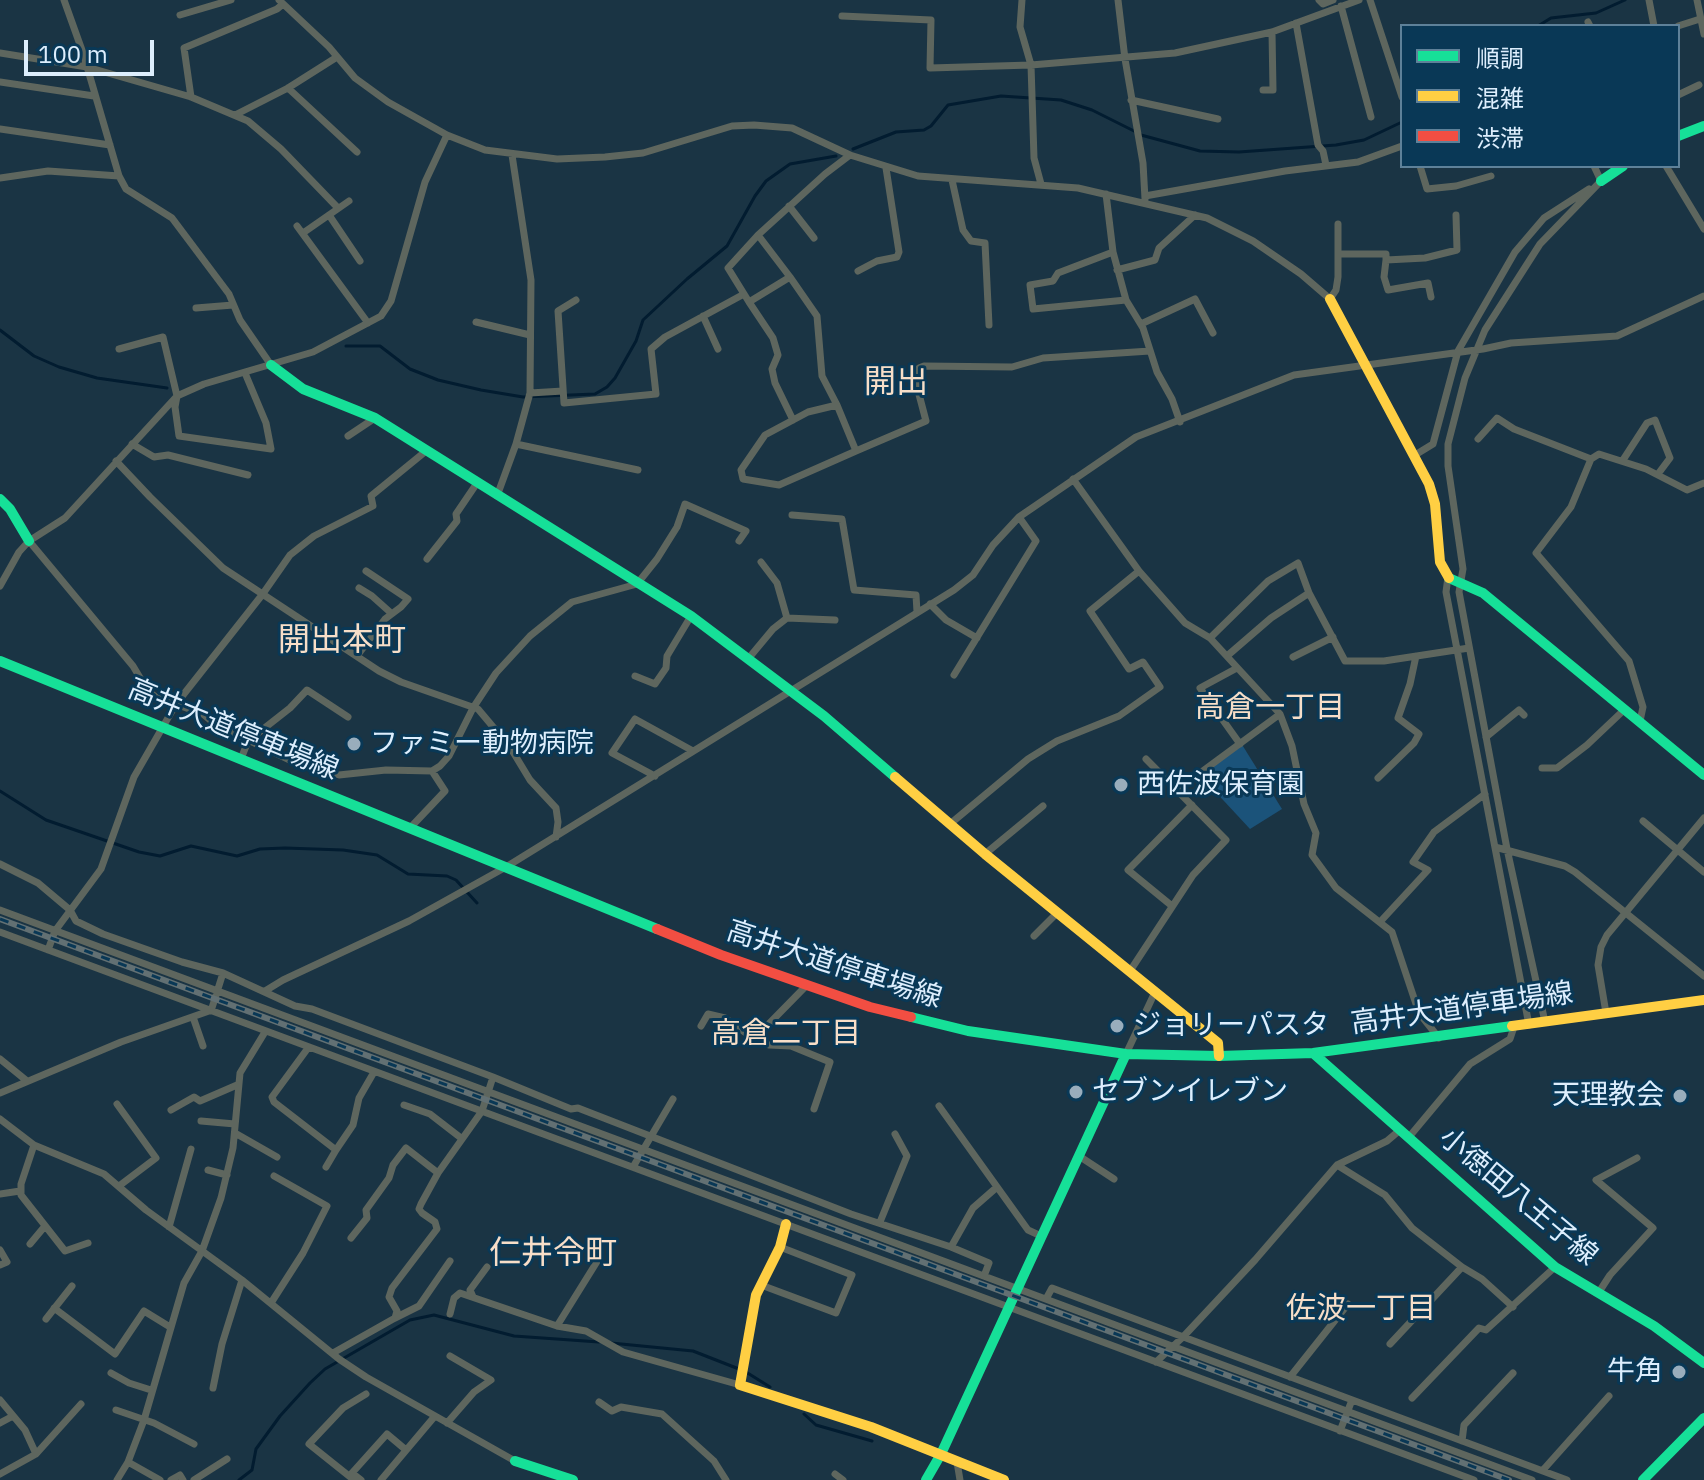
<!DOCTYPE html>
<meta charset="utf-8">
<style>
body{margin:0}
#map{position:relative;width:1704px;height:1480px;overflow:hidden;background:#1a3444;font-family:"IBM Plex Sans","Noto Sans JP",sans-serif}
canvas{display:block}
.legend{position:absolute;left:1400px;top:24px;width:280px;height:144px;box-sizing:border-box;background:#093856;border:2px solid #5e8199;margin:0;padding:10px 14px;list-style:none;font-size:24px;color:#ddeefd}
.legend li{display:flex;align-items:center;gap:16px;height:40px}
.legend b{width:40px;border:2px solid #5e8199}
.scale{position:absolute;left:24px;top:40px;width:130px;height:36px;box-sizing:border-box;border:4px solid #ddeefd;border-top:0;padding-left:10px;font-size:24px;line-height:28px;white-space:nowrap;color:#ddeefd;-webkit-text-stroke:6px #093856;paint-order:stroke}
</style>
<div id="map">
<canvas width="1704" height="1480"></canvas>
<ul class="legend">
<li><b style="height:10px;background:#16e098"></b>順調</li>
<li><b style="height:10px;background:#ffcf43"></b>混雑</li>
<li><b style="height:10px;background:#f24e42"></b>渋滞</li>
</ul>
<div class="scale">100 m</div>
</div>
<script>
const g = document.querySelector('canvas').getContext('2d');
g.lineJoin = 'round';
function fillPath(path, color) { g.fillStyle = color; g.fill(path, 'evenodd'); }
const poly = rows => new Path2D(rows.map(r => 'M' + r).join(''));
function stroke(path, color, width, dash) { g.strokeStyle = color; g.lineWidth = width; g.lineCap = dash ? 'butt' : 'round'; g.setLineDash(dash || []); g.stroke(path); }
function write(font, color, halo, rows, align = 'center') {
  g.font = font + ' "IBM Plex Sans","Noto Sans JP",sans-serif'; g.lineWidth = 6; g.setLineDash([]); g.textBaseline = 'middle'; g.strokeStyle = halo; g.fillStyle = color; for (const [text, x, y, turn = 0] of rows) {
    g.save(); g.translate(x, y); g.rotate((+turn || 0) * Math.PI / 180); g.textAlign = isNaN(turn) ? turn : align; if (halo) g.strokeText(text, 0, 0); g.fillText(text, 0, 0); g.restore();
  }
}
fillPath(poly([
 [1241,743,1282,809,1250,829,1198,773]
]), '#1b537a');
stroke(poly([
 [1538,26,1551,18,1596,13,1625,0],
 [1141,135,1200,151,1239,152,1336,145,1364,140,1402,122],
 [853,149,896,132,924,130,931,126,948,105,1001,96,1061,100,1092,110,1134,131],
 [0,330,34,356,59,367,97,378,167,388],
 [346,346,380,346,410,369,438,380,481,390,523,397,595,394,607,387,615,378,636,341,643,320,687,279,727,246,755,196,766,181,790,164,836,156],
 [0,791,46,820,139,852,160,856,191,846,237,856,260,849,285,848,343,850,377,855,408,874,447,876,456,880,477,903],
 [611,1343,693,1351,739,1369],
 [746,1372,770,1387],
 [804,1414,816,1425,872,1441],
 [239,1480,252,1470,256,1449,280,1416,310,1383,325,1369,410,1320,434,1315,514,1336,599,1342]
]), '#021c30', 3);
stroke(poly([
 [64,0,83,53,119,176,126,189,172,218,229,294,240,320,271,365],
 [279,0,329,47,355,78,388,102,447,135,485,150,557,159,605,157,643,153,732,126,754,125,792,128,850,155,918,176,1078,188,1207,218,1253,241,1301,274,1330,299,1336,290,1338,277,1338,224],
 [1022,0,1020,27,1031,65,1034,158,1041,184],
 [1118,0,1125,59,1143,163,1145,199],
 [1319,0,1323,4,1333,0],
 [1370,0,1402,97],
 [1649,0,1654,26],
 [1697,0,1704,34],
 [1341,6,1371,117],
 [180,15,231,0],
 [842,16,931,20,930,68,1031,65,1175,53,1272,32,1359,0],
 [1588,22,1590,26],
 [1296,23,1318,145,1323,151,1326,165],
 [1678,26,1700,19],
 [0,53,87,67,191,97,248,121,281,149,338,208],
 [0,82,94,96],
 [288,88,357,152],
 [1263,90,1273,90,1272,32],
 [1678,95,1699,85],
 [191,97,184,48,277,9,283,4],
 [1131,100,1218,119],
 [235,115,288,88,337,57],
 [0,129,110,145],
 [1420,166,1427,189,1456,186,1491,176],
 [1594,166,1601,181],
 [1666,166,1704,229],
 [0,178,48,171,119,176],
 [952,180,963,230,971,241,985,243,989,325],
 [1106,194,1113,252,1126,300,1143,328,1157,372,1172,399,1180,422],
 [1145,196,1285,171,1358,162,1402,146],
 [789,206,814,238],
 [329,215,360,261],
 [297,226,368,323],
 [303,233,349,201],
 [758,235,790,277,749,302,728,268,758,235,825,174,850,155],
 [1113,252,1058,273,1053,281,1030,285,1033,309,1126,300],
 [1338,254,1386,254,1386,260,1425,258,1457,250,1456,215],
 [1386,260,1384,277,1388,290,1428,283,1431,297],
 [1117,270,1155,260,1159,248,1195,215],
 [858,271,877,261,897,257,899,252,886,168],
 [790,277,817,316,822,376,837,405],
 [576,300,558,311,564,403,656,394,651,349,665,337,744,294],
 [749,302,773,338,778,355,772,369,775,383,793,420],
 [196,308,233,305],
 [703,316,718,349],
 [476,322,530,335],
 [1141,324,1195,299,1213,333],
 [119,349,163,337,177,396,175,407,179,436,271,449,266,423,245,373],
 [530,393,563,391],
 [348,436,375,418],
 [1478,439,1497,418,1514,429,1591,459],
 [132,444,154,457,168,455,248,475],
 [516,444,638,470],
 [856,451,837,405,808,412,765,435,741,470,743,479,779,485,856,451,926,421,916,383,919,368,924,366,1012,367,1043,358,1150,351],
 [1415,455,1433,444,1458,351,1515,252,1544,218,1589,189],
 [1623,460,1647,423,1655,420,1670,458,1658,474],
 [116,461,150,497,223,568,379,671,401,682,478,709,510,747,530,780,556,808,558,822,556,837],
 [1073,479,1139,571,1185,623,1210,638,1280,714,1292,746,1304,804,1316,833,1312,855,1336,888,1392,932,1419,1013,1439,1038],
 [497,496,516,444,530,393,531,280,512,155],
 [792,515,842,519,854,590,916,595,917,612],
 [29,541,133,666,148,691,156,697,203,714,215,724,296,763,339,775,386,770,432,771,440,766,449,756,473,708,496,673,530,636,572,602,637,584,657,559,677,527,685,504,746,531,739,541],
 [427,559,457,521,456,514,477,483],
 [761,562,777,583,787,618],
 [1448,577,1446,592,1529,1025],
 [0,586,19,552,29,541,65,518,177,396,204,384,313,352,381,316,391,301,425,182,447,135],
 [359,588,372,596,391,613],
 [930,604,946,620,977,638],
 [1210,638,1268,581,1298,563,1309,593,1345,661,1384,661,1469,648],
 [357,656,385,619,401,607,408,599,366,571],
 [1227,656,1271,618,1309,593],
 [1293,657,1333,637],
 [748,659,773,629,787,618,835,620],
 [1237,668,1200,688,1240,744],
 [954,675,1036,541,1019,517],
 [635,676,655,684,666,668,667,656,691,616],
 [1640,721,1643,707,1629,661,1536,553,1571,507,1591,459,1599,454,1646,469,1687,490,1704,483],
 [1486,737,1519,710,1524,715],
 [241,759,248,741,290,708,307,690,348,717],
 [1542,768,1557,768,1587,745,1625,709],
 [655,776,612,753,635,719,693,751],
 [1378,778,1414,743,1419,734,1398,718,1410,684,1416,656],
 [1177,790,1280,714],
 [1643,821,1704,872],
 [950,824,1028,759,1057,741,1119,716,1160,687,1143,662,1129,669,1090,611,1139,571],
 [410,828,445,791,432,771],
 [1495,847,1565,866,1575,872,1704,976],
 [985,854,1043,806],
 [0,864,38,883,70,910,76,921,103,934,182,962,223,973,295,1006,312,1009,493,1077,571,1109,578,1108,851,1214,951,1247,989,1263,984,1276],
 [1172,906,1128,870,1192,805],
 [0,910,1532,1480],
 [1380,922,1428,870,1413,862,1434,832,1485,794],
 [0,932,1474,1480],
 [1034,936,1058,912],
 [48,950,55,931,101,869,134,777,176,704,262,595,290,555,314,536,373,506,371,496,426,451],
 [1130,971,1193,875,1226,840,1146,759],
 [265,991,283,980,409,921,506,867,954,590,973,575,993,545,1019,517,1136,437,1294,375,1483,349,1511,343,1617,336,1704,296],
 [211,1011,223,973],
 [1606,1013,1598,965,1601,947,1607,935,1704,818],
 [193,1017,203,1046],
 [1545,1022,1507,849,1459,592,1463,569,1448,466,1448,444,1465,378,1485,330,1540,244,1601,181],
 [701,1026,708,1014,725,1018,754,1039,769,1045,791,1046,830,1062,814,1109],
 [754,1039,806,986],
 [308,1048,272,1097,274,1102,336,1150,353,1125,359,1098,374,1072],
 [1126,1054,1155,992],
 [0,1059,27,1081],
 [0,1093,121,1042,209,1011],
 [117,1104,156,1158,119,1186],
 [404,1105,430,1114,461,1138],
 [939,1106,1028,1230,1041,1236],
 [171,1110,194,1097,200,1101,237,1085],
 [0,1119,34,1145,104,1174,146,1210,242,1280,339,1359,366,1377,515,1461],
 [201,1121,235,1124],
 [235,1133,277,1157],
 [1409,1137,1470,1064,1510,1039,1514,1027],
 [34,1145,21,1184,21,1195,65,1251,88,1243],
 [1079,1156,1114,1179],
 [1337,1165,1385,1195,1412,1228,1462,1267,1482,1279,1513,1307],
 [326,1167,336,1150],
 [633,1167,673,1099],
 [208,1170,227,1175],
 [0,1194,20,1191],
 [880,1222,907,1156,895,1134],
 [169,1227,191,1149],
 [351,1238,367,1218,366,1210,389,1178,393,1165,406,1148,438,1173],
 [30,1244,45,1226],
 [951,1247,973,1208,997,1187],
 [0,1250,7,1262,0,1265],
 [761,1285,836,1313,852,1275,780,1247],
 [1599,1292,1610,1275,1653,1228,1596,1180,1637,1158],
 [473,1297,470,1290,487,1267],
 [1046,1299,1052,1288,1567,1480],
 [271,1303,303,1253,327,1206,274,1176],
 [54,1308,115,1354,144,1311,170,1327],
 [450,1314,454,1298,460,1293,557,1326,586,1331,623,1352,740,1385],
 [395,1318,419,1306,450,1261],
 [46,1319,72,1286],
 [557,1326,598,1260],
 [1390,1344,1462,1267],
 [333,1353,395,1318,397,1311,389,1297,392,1288,437,1229,435,1222,422,1213,419,1209,421,1204,438,1173,482,1111,493,1077],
 [1156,1362,1183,1337,1255,1260,1337,1165,1387,1141,1400,1130],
 [111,1373,129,1383,151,1390],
 [1290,1377,1348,1304],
 [213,1388,222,1344,242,1280],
 [1412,1398,1479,1328,1486,1330,1555,1267],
 [0,1400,25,1430,36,1454,81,1404],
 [599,1402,612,1411,621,1407,662,1414,714,1461,726,1480],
 [116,1410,154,1423,194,1444],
 [0,1423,13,1416],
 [447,1423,474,1392,491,1380,450,1356],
 [1340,1431,1352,1400],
 [1462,1441,1464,1425,1513,1373],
 [128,1462,160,1480],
 [957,1462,960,1480],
 [1543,1470,1609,1396],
 [0,1474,36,1454],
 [835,1474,843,1480],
 [117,1480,128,1462,144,1420,184,1283,202,1251,221,1198,233,1148,240,1073,265,1032],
 [171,1480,180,1475,183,1480],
 [194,1480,227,1459],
 [354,1480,309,1444,343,1408,366,1394],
 [361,1480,352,1473,387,1434,406,1450],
 [381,1480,435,1416]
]), '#5e665e', 7);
stroke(poly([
 [1678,136,1704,126],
 [1601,181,1623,166],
 [271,365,303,389,375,418,691,616,824,716,895,777],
 [0,499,10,509,29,541],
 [1449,578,1483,593,1704,775],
 [0,661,657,929],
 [911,1017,968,1031,1126,1054,1219,1056,1313,1053,1512,1026],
 [1313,1053,1555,1267,1654,1326,1704,1363],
 [515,1461,573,1480],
 [926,1480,941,1454,1126,1054],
 [1643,1480,1704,1418]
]), '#16e098', 10);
stroke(poly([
 [1330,299,1429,484,1435,504,1440,562,1449,578],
 [895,777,985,854,1218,1043,1219,1056],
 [1512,1026,1704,1000],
 [786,1224,780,1247,756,1295,740,1385,871,1427,1004,1480]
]), '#ffcf43', 10);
stroke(poly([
 [657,929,721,955,870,1007,911,1017]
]), '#f24e42', 10);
const rail = poly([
 [0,919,1509,1480]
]);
stroke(rail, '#627073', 6);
stroke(rail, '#093856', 3, [9]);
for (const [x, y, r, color] of [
 [354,744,8,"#99adbc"],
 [1121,785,8,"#99adbc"],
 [1117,1026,8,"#99adbc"],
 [1076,1092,8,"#99adbc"],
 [1680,1096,8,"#99adbc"],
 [1679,1372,8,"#99adbc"]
]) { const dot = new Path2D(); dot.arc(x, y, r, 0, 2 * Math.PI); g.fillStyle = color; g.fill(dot); stroke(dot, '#093856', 3); }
write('28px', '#ddeefd', '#093856', [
 ["高井大道停車場線",233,730,22],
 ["高井大道停車場線",834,965,18],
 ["高井大道停車場線",1462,1009,-8],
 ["小徳田八王子線",1518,1197,40]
]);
write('28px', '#ddeefd', '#093856', [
 ["ファミー動物病院",370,744],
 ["西佐波保育園",1137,785],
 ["ジョリーパスタ",1133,1026],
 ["セブンイレブン",1092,1092],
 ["天理教会",1664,1096,"right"],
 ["牛角",1663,1372,"right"]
], 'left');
write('30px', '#f7dec8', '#093856', [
 ["高倉一丁目",1270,708],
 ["高倉二丁目",786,1034],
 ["佐波一丁目",1361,1309]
]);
write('32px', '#f7dec8', '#093856', [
 ["開出",896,383],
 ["開出本町",342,641],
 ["仁井令町",553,1254]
]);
</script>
